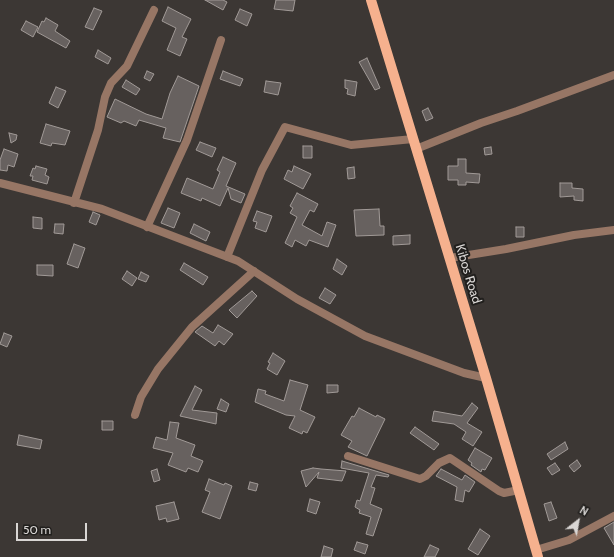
<!DOCTYPE html>
<style>
body{margin:0}
#map{position:relative;width:614px;height:557px;overflow:hidden;background:#3c3734;font-family:Cabin,sans-serif}
canvas{display:block}
.north{position:absolute;left:558px;top:501px;width:40px;height:40px;-webkit-text-stroke:3px #211f1d;paint-order:stroke;rotate:31deg;font-size:11px;font-weight:700;line-height:16px;text-align:center;color:#d9d6d4}
.north::after{content:'';display:block;margin:auto;width:14px;height:18px;background:#d9d6d4;clip-path:polygon(50% 0,100% 100%,50% 72%,0 100%)}
.scale{position:absolute;left:16px;top:523px;width:71px;height:18px;box-sizing:border-box;border:2px solid #d9d6d4;border-top:0;padding-left:5px;font-size:12px;line-height:14px;white-space:nowrap;color:#d9d6d4;-webkit-text-stroke:3px #211f1d;paint-order:stroke}
</style>
<div id="map">
<canvas width="614" height="557"></canvas>
<div class="north">N</div>
<div class="scale">50 m</div>
</div>
<script>
const g = document.querySelector('canvas').getContext('2d');
g.lineJoin = 'round';
function fillPath(path, color) { g.fillStyle = color; g.fill(path, 'evenodd'); }
const poly = rows => new Path2D(rows.map(r => 'M' + r).join(''));
function stroke(path, color, width, dash) { g.strokeStyle = color; g.lineWidth = width; g.lineCap = dash ? 'butt' : 'round'; g.setLineDash(dash || []); g.stroke(path); }
function write(font, color, halo, rows, align = 'center') {
  g.font = font + ' Cabin,sans-serif'; g.lineWidth = 4; g.setLineDash([]); g.textBaseline = 'middle'; g.strokeStyle = halo; g.fillStyle = color; for (const [text, x, y, turn = 0] of rows) {
    g.save(); g.translate(x, y); g.rotate((+turn || 0) * Math.PI / 180); g.textAlign = isNaN(turn) ? turn : align; if (halo) g.strokeText(text, 0, 0); g.fillText(text, 0, 0); g.restore();
  }
}
const building = poly([
 [205,0,223,0,227,2,223,10,205,0],
 [276,0,295,0,293,11,274,9,276,0],
 [168,7,191,19,182,37,187,39,180,56,167,50,176,28,162,21,168,7],
 [94,8,102,11,93,30,85,27,94,8],
 [240,9,252,14,247,26,235,20,240,9],
 [46,18,58,25,55,31,70,41,66,48,37,32,42,21,44,22,46,18],
 [26,21,38,27,33,37,21,30,26,21],
 [98,50,111,58,108,64,95,57,98,50],
 [367,58,380,88,375,90,359,62,367,58],
 [147,71,154,74,150,81,144,78,147,71],
 [223,71,243,79,240,86,220,79,223,71],
 [178,76,199,86,180,142,163,138,166,128,139,120,136,126,124,121,121,123,107,117,115,99,146,114,162,119,170,93,178,76],
 [126,80,140,89,136,95,122,87,126,80],
 [345,80,357,82,355,96,347,94,348,89,345,88,345,80],
 [266,81,281,83,278,95,264,92,266,81],
 [56,87,66,91,58,108,49,103,56,87],
 [428,108,433,118,426,121,422,111,428,108],
 [46,124,70,131,65,145,52,143,51,146,40,143,46,124],
 [9,133,17,135,16,140,11,143,9,133],
 [200,142,216,148,212,157,196,150,200,142],
 [303,146,312,146,312,158,303,158,303,146],
 [491,147,492,154,485,155,484,148,491,147],
 [4,149,18,154,14,167,8,165,7,171,0,170,0,160,4,149],
 [223,157,236,163,226,186,245,194,241,203,231,199,228,188,220,206,202,198,201,201,181,193,187,178,213,189,220,172,217,170,223,157],
 [458,159,466,159,466,173,480,174,479,183,466,182,466,185,458,185,458,180,448,180,448,166,458,166,458,159],
 [36,166,47,169,45,175,49,177,47,184,32,180,33,176,30,176,33,168,35,169,36,166],
 [294,166,311,174,303,189,284,179,288,170,292,172,294,166],
 [354,167,355,178,348,179,347,168,354,167],
 [560,183,572,183,572,188,583,189,583,201,574,200,574,196,560,197,560,183],
 [297,193,318,204,314,212,310,210,302,225,322,236,327,222,336,225,328,247,309,240,306,246,295,240,292,247,285,243,297,217,290,213,293,208,290,206,297,193],
 [168,208,180,213,174,228,161,223,168,208],
 [379,209,380,226,384,226,384,235,356,236,354,210,379,209],
 [257,211,272,216,266,232,255,228,257,222,253,221,257,211],
 [93,212,100,215,96,225,89,222,93,212],
 [33,217,42,218,42,229,33,228,33,217],
 [55,224,64,224,63,234,54,233,55,224],
 [194,224,210,232,206,241,190,233,194,224],
 [516,227,524,227,524,237,516,237,516,227],
 [410,235,410,244,393,245,393,236,410,235],
 [74,244,85,248,78,268,67,264,74,244],
 [337,259,347,266,342,275,333,269,337,259],
 [184,263,208,277,203,285,180,270,184,263],
 [37,265,53,265,53,276,37,275,37,265],
 [127,271,137,278,132,286,122,279,127,271],
 [141,272,149,276,146,282,138,279,141,272],
 [325,288,336,295,330,304,319,298,325,288],
 [252,291,257,296,237,318,229,310,252,291],
 [218,325,233,334,224,345,219,341,215,346,195,332,202,326,213,333,218,325],
 [4,333,12,336,7,347,0,344,4,333],
 [273,353,285,361,277,375,267,369,270,363,268,362,273,353],
 [290,380,308,385,300,410,315,417,307,433,303,431,302,434,289,428,295,416,286,415,255,402,258,389,266,391,265,394,284,401,290,380],
 [327,385,338,385,338,392,327,393,327,385],
 [195,386,202,390,192,410,217,413,216,424,180,416,195,386],
 [221,399,229,404,226,412,217,409,221,399],
 [472,403,478,408,467,423,482,432,473,446,462,439,466,432,454,424,432,421,434,411,462,416,472,403],
 [359,408,376,417,377,415,385,419,367,456,348,447,352,441,341,435,352,416,354,417,359,408],
 [102,421,113,421,113,430,102,430,102,421],
 [170,422,179,423,176,438,195,445,191,456,203,461,198,472,188,468,186,472,168,465,173,453,153,448,156,437,167,440,170,422],
 [415,427,439,444,434,450,410,433,415,427],
 [19,435,42,440,40,449,17,445,19,435],
 [565,442,568,449,551,460,547,454,565,442],
 [475,448,492,458,485,470,482,469,481,472,471,465,472,463,468,460,475,448],
 [577,460,581,466,574,472,569,466,577,460],
 [342,461,389,475,388,477,376,475,371,487,375,488,370,504,382,509,373,536,366,534,371,517,359,513,360,510,355,507,357,500,360,501,369,473,341,468,342,461],
 [555,463,560,470,552,475,547,468,555,463],
 [313,468,321,469,346,471,342,481,317,478,319,472,306,487,301,471,313,468],
 [157,469,160,480,154,482,151,471,157,469],
 [441,469,462,480,465,475,475,482,469,492,465,490,463,502,455,500,457,487,436,476,441,469],
 [209,479,224,485,225,483,232,486,220,519,202,512,210,492,205,490,209,479],
 [250,482,258,484,256,491,248,489,250,482],
 [310,499,320,502,316,514,307,511,310,499],
 [174,502,179,519,167,522,166,518,159,520,156,506,174,502],
 [551,502,557,518,549,521,544,504,551,502],
 [614,522,614,545,604,528,614,522],
 [480,529,490,536,478,555,468,549,480,529],
 [357,542,368,545,365,554,354,550,357,542],
 [430,545,439,549,435,557,424,557,430,545],
 [324,546,333,549,331,557,321,557,324,546]
]);
fillPath(building, '#67615f');
stroke(building, '#a19a97', 1);
stroke(poly([
 [416,149,481,123,517,111,614,75],
 [0,183,102,209,238,261,297,299,365,336,464,373,486,378],
 [74,203,98,130,105,97,111,83,127,66,154,10],
 [147,227,187,140,221,40],
 [227,257,262,170,285,127,351,145,413,139],
 [450,258,506,249,574,235,614,230],
 [135,415,141,397,158,369,192,327,254,271],
 [348,456,420,479,426,476,439,463,450,458,499,491,504,493,519,490],
 [536,550,569,540,614,516]
]), '#977665', 8);
stroke(poly([
 [371,0,486,378,538,557]
]), '#f6b18e', 10);
write('13px', '#d9d6d4', '#211f1d', [
 ["Kibos Road",468,274,73]
]);
</script>
